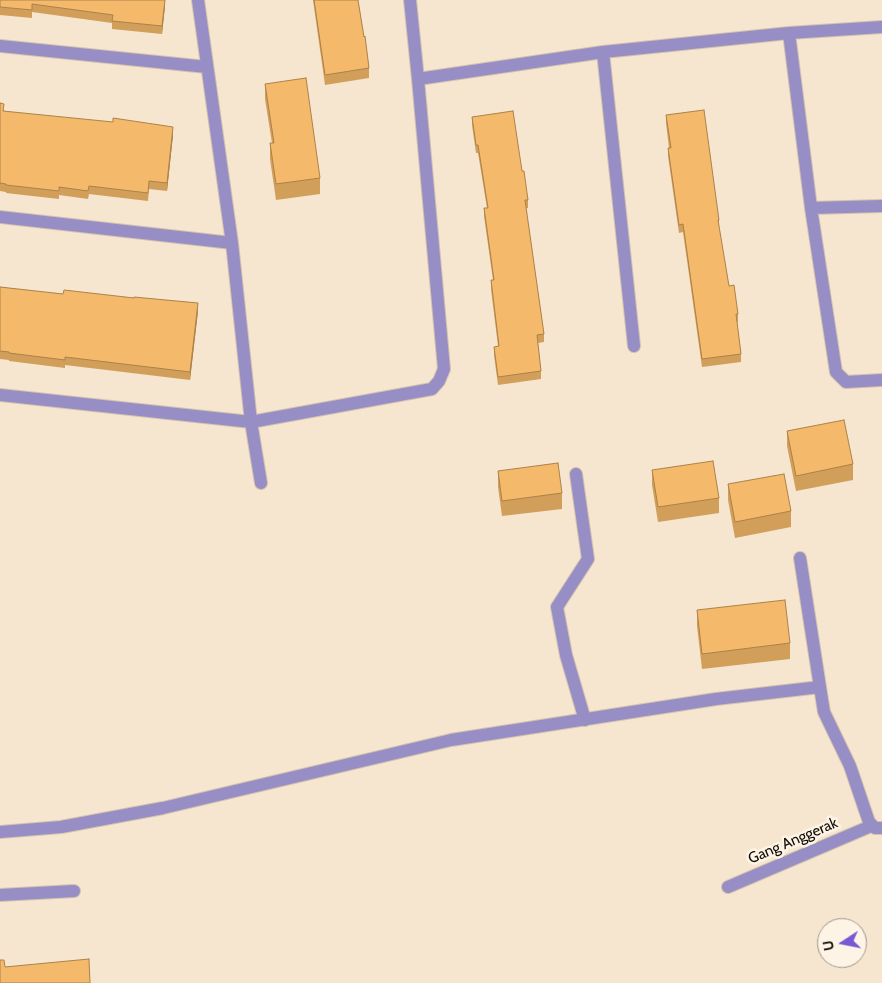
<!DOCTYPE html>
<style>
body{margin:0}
#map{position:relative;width:882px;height:983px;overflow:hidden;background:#f6e5cf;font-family:Cabin,sans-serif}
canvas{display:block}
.north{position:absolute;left:817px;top:918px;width:50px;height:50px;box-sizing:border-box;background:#fef4e6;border:1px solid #a0978c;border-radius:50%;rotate:259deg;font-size:14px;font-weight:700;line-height:20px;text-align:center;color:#120c05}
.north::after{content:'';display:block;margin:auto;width:18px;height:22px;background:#7859d3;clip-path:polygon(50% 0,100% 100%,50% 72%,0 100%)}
</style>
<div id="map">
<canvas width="882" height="983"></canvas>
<div class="north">U</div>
</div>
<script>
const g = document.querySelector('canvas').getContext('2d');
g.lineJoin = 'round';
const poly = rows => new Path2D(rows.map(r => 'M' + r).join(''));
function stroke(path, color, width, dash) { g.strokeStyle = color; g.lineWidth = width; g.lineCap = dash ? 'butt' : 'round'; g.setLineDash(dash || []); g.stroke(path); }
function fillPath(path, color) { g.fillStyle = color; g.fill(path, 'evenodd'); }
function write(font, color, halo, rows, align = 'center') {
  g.font = font + ' Cabin,sans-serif'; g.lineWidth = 5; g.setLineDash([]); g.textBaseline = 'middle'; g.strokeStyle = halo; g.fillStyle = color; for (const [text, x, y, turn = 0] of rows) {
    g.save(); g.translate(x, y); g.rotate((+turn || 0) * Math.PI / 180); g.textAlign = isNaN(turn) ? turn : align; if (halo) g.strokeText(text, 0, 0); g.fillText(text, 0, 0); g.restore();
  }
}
const minor = poly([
 [198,0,232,243,251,422,261,483],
 [789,33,811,208,836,372,846,382,882,380],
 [0,46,207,67],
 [603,52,634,346],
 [418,79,603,52,789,33,882,27],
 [811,208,882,206],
 [0,217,232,243],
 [0,395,251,422,432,389,439,381,444,369,418,79,410,0],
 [576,474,588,559,557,607,566,655,585,720],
 [800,558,820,687],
 [0,832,61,827,163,808,451,740,716,699,820,687,824,712,850,766,869,822,875,828,882,828],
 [728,887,871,826],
 [0,895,74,891]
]);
stroke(minor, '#d2c2af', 14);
stroke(minor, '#968ec4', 12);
fillPath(poly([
 [0,0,165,6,162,34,112,29,112,23,32,12,32,18,0,15],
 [313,0,358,0,369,68,369,78,325,85],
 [265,84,320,178,320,194,276,200,270,159,270,143,272,143,265,99],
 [0,103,4,111,173,135,167,191,149,189,148,201,89,194,88,199,59,195,59,199,6,193,6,192,0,191],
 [666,115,719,220,719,228,729,286,738,314,738,322,737,322,741,354,741,362,702,367,683,232,679,233,668,156,668,148,669,148,666,123],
 [472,117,522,171,528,200,528,208,526,208,544,334,544,342,538,343,541,371,541,379,498,385,494,355,494,347,498,346,491,289,491,280,493,280,484,216,484,208,487,208,478,153,476,153,472,125],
 [0,287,198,311,190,380,65,365,65,368,9,361,9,360,0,359],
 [787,431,853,464,853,480,796,491,787,446],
 [652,470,719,498,719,513,658,522,652,485],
 [498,471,562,493,562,509,502,516,498,487],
 [728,484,791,511,791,527,735,538,728,500],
 [697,610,790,643,790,659,702,669,697,626]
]), '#d29f5b');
fillPath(poly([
 [165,0,165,6,162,34,162,26],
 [173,127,173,135,167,191,167,183],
 [198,303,198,311,190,380,190,372]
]), '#ab824a');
const building = poly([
 [0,0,165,0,162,26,112,21,113,15,32,4,32,10,0,7,0,0],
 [314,0,358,0,364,37,365,36,369,68,325,75,314,0],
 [306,78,320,178,276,184,270,143,274,143,265,84,306,78],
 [0,103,4,104,3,111,113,122,113,118,173,127,167,183,149,181,148,193,89,186,88,191,59,187,59,191,6,185,6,184,0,183,0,103],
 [704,110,719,220,718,220,729,286,734,285,738,314,736,314,741,354,702,359,683,224,679,225,668,148,671,148,666,115,704,110],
 [513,111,522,171,524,171,528,200,525,200,544,334,537,335,541,371,498,377,494,347,499,346,491,280,494,280,484,208,488,208,478,145,476,145,472,117,513,111],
 [0,287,63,294,64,290,134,298,134,297,198,303,190,372,65,357,65,360,9,353,9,352,0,351,0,287],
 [844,420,853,464,796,476,787,431,844,420],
 [713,461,719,498,658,507,652,470,713,461],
 [558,463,562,493,502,501,498,471,558,463],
 [784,474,791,511,735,522,728,484,784,474],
 [785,600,790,643,702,654,697,610,785,600],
 [89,959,90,983,0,983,0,960,4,960,5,967,89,959]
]);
fillPath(building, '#f4b96a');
stroke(building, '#ab824a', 1);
write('15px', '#120c05', '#fef4e6', [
 ["Gang Anggerak",793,841,-23]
]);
</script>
